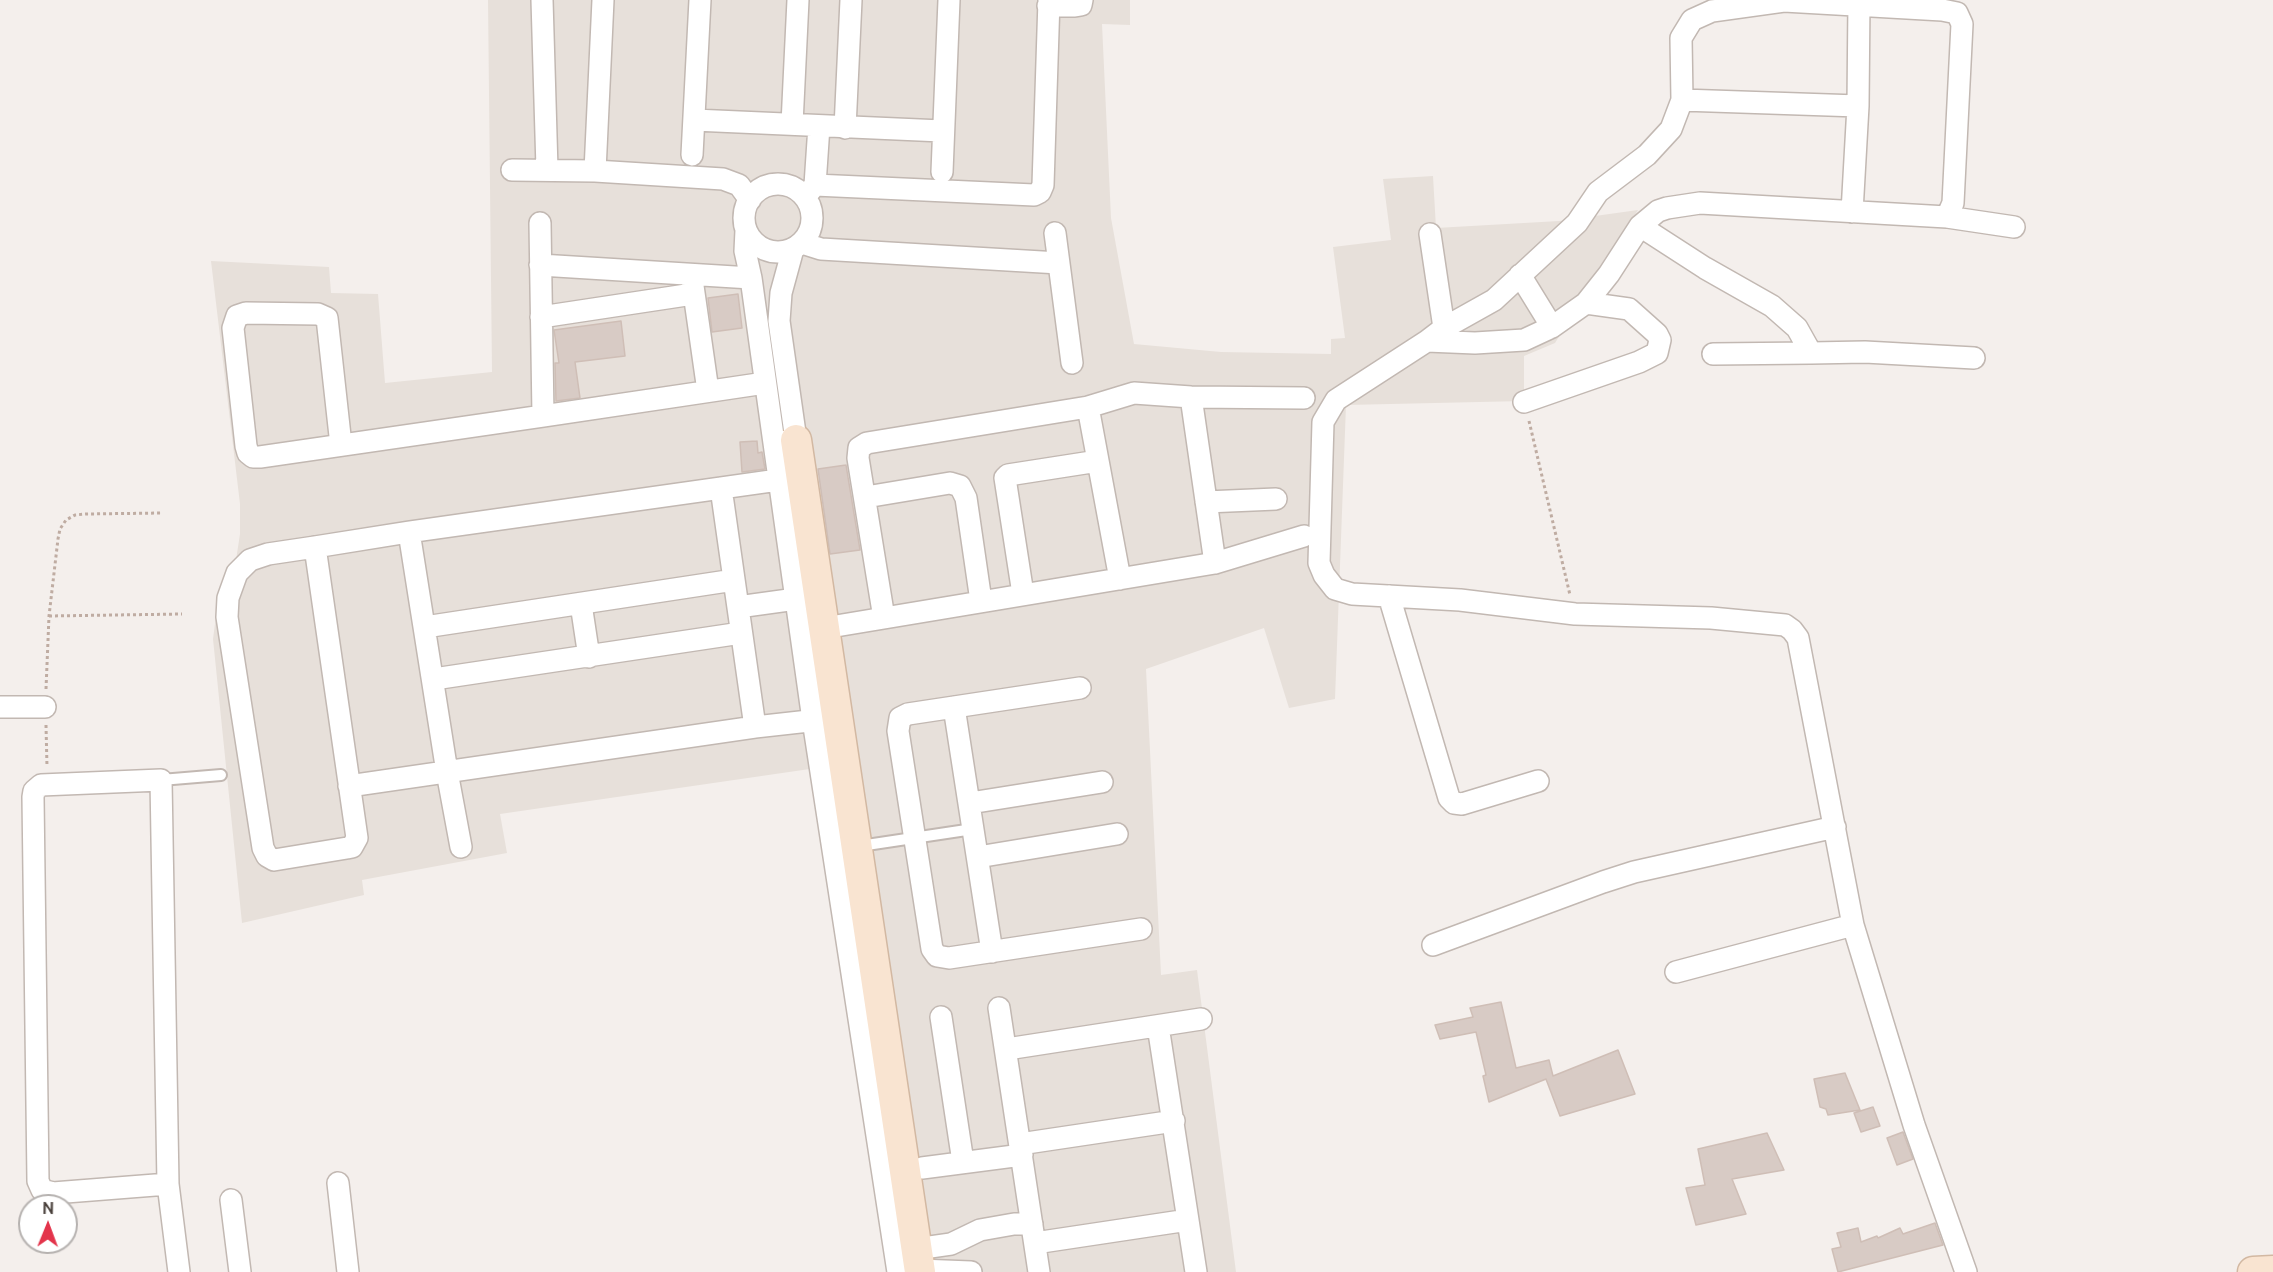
<!DOCTYPE html>
<style>
body{margin:0}
#map{position:relative;width:2273px;height:1272px;overflow:hidden;background:#f4efec;font-family:Ubuntu,sans-serif}
canvas{display:block}
.north{position:absolute;left:18px;top:1194px;width:60px;height:60px;box-sizing:border-box;background:#fff;border:2px solid #b6b2b0;border-radius:50%;rotate:1deg;font-size:16px;font-weight:700;line-height:24px;text-align:center;color:#483f3a}
.north::after{content:'';display:block;margin:auto;width:21px;height:27px;background:#e3344b;clip-path:polygon(50% 0,100% 100%,50% 72%,0 100%)}
</style>
<div id="map">
<canvas width="2273" height="1272"></canvas>
<div class="north">N</div>
</div>
<script>
const g = document.querySelector('canvas').getContext('2d');
g.lineJoin = 'round';
function fillPath(path, color) { g.fillStyle = color; g.fill(path, 'evenodd'); }
const poly = rows => new Path2D(rows.map(r => 'M' + r).join(''));
function stroke(path, color, width, dash) { g.strokeStyle = color; g.lineWidth = width; g.lineCap = dash ? 'butt' : 'round'; g.setLineDash(dash || []); g.stroke(path); }
fillPath(poly([
 [488,0,1130,0,1130,25,1102,24,1111,218,1134,344,1221,352,1331,354,1331,339,1345,338,1333,247,1391,240,1383,179,1433,176,1436,228,1559,221,1638,210,1555,343,1524,356,1524,401,1346,405,1335,699,1289,708,1264,628,1146,669,1161,975,1197,970,1236,1272,928,1272,851,763,500,814,507,853,362,880,364,895,242,923,213,639,218,601,236,560,240,534,240,504,211,261,329,267,331,293,378,294,385,383,492,372]
]), '#e7e0da');
const building = poly([
 [738,294,742,328,712,332,708,298,738,294],
 [621,321,625,356,575,362,580,398,556,401,555,363,559,363,554,330,621,321],
 [757,441,758,453,762,452,765,469,742,472,740,442,757,441],
 [846,465,860,550,830,554,818,469,846,465],
 [1501,1002,1516,1068,1549,1060,1553,1076,1618,1050,1635,1094,1560,1116,1546,1079,1489,1102,1483,1076,1486,1075,1476,1032,1440,1039,1435,1025,1473,1017,1470,1008,1501,1002],
 [1845,1073,1860,1110,1828,1115,1826,1109,1820,1107,1814,1079,1845,1073],
 [1873,1107,1880,1126,1861,1132,1854,1113,1873,1107],
 [1903,1132,1913,1159,1897,1165,1887,1138,1903,1132],
 [1767,1133,1784,1170,1732,1179,1746,1214,1696,1225,1686,1188,1705,1185,1698,1149,1767,1133],
 [1935,1223,1943,1245,1838,1272,1832,1249,1841,1247,1837,1233,1858,1228,1861,1242,1877,1236,1878,1238,1900,1228,1903,1234,1935,1223]
]);
fillPath(building, '#d8cbc5');
stroke(building, '#cfbeb6', 1.5);
const lane = poly([
 [161,780,221,775],
 [860,846,973,829]
]);
const street = poly([
 [542,0,547,169],
 [1048,6,1075,6,1081,5,1082,0],
 [1682,100,1858,106],
 [694,120,942,131],
 [792,124,798,0],
 [845,128,851,0],
 [692,155,700,0],
 [512,170,595,171,723,179,739,185,750,200],
 [595,171,603,0],
 [942,172,949,0],
 '744 218a34 34 0 1 1 68 0a34 34 0 1 1-68 0Z',
 [815,185,819,126],
 [805,197,815,185,1034,195,1040,192,1043,185,1049,0],
 [1852,212,1858,106,1859,0],
 [1947,217,1953,203,1962,24,1957,13,1942,10,1784,1,1712,11,1692,20,1681,38,1682,100,1671,129,1647,155,1598,192,1577,223,1494,300,1444,328,1427,341,1336,400,1323,422,1319,563,1324,575,1335,589,1352,594,1460,600,1575,614,1711,618,1785,625,1792,630,1798,638,1853,925,1914,1125,1966,1272],
 [540,223,543,416],
 [1640,226,1705,268,1772,306,1797,328,1811,353,1865,352,1974,358],
 [746,230,745,251,751,278,774,443,796,440,779,321,781,293,793,249],
 [1055,233,1072,363],
 [1430,234,1444,328],
 [802,243,821,249,1059,263],
 [540,265,751,278],
 [1520,275,1552,327],
 [692,279,708,391],
 [541,317,693,294],
 [1427,341,1475,343,1524,340,1552,327,1586,303,1609,274,1640,226,1658,211,1667,208,1700,203,1947,217,2014,227],
 [1713,354,1811,353],
 [1191,397,1215,563],
 [1524,402,1639,362,1657,353,1660,340,1657,334,1629,309,1586,303],
 [1088,407,1120,579],
 [774,443,813,720,898,1272],
 [341,445,327,318,318,314,246,313,237,316,233,328,246,446,248,453,253,457,260,457,543,416,765,383],
 [721,488,755,727],
 [866,497,950,483,960,486,966,498,981,601],
 [1206,502,1276,499],
 [409,532,447,772,461,847],
 [315,547,357,838,352,847,347,848,274,860,267,856,263,848,227,617,228,598,237,573,250,560,268,554,315,547,409,532,778,480],
 [1023,594,1005,478,1008,475,1098,461],
 [1389,596,1449,798,1454,803,1462,804,1538,781],
 [581,604,589,657],
 [738,607,796,599,808,595],
 [884,618,858,458,859,448,867,443,1088,407,1134,393,1191,397,1304,398],
 [425,627,734,580],
 [824,628,1215,563,1304,536],
 [434,679,741,633],
 [1080,688,908,714,900,718,898,731,932,949,937,956,949,958,1141,929],
 [0,707,45,707],
 [954,707,992,952],
 [349,786,755,727,827,719],
 [970,803,1102,782],
 [978,857,1117,834],
 [1433,945,1603,882,1634,872,1835,827],
 [1676,972,1853,925],
 [999,1008,1039,1272],
 [941,1017,963,1162],
 [1158,1026,1196,1272],
 [1007,1049,1201,1019],
 [1020,1144,1174,1121],
 [922,1168,1022,1155],
 [338,1183,348,1272],
 [168,1184,53,1193,42,1190,38,1181,33,797,34,791,41,785,161,780,168,1184,179,1272],
 [231,1200,240,1272],
 [1035,1243,1188,1220],
 [916,1249,951,1244,980,1230,1014,1224,1032,1224],
 [919,1270,971,1272]
]);
const secondary = poly([
 [796,440,920,1272],
 [2253,1272,2273,1271]
]);
stroke(lane, '#c2b8b2', 14);
stroke(street, '#c2b8b2', 24);
stroke(secondary, '#d2b8a2', 33);
stroke(poly([
 [1529,421,1570,595],
 [49,616,182,614],
 [46,689,49,616,58,539,60,529,66,520,75,515,86,514,162,513],
 [46,725,47,767]
]), '#bfaca2', 3, [3, 3]);
stroke(lane, '#fff', 10);
stroke(street, '#fff', 21);
stroke(secondary, '#f9e4d1', 30);
</script>
